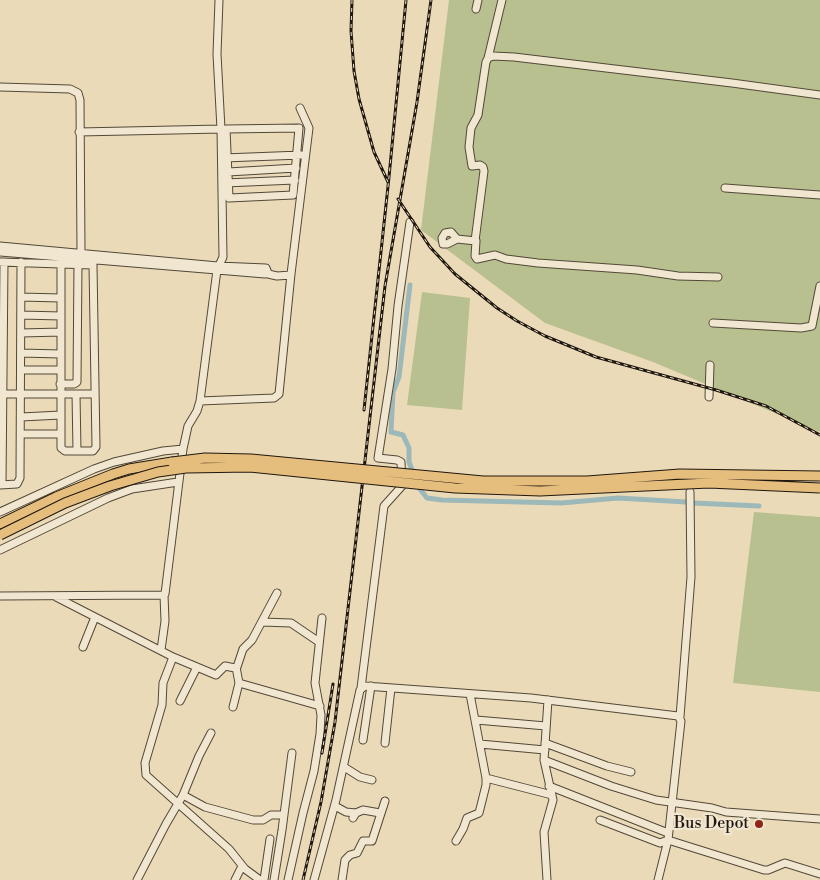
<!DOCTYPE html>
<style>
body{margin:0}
canvas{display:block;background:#eadab7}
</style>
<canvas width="820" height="880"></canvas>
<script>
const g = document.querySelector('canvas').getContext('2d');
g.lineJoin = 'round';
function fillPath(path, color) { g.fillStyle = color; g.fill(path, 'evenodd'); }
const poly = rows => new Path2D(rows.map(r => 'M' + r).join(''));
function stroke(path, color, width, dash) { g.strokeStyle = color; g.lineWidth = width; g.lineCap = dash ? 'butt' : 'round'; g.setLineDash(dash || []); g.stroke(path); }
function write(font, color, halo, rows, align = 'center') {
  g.font = font + ' "Libre Bodoni",serif'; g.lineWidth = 4.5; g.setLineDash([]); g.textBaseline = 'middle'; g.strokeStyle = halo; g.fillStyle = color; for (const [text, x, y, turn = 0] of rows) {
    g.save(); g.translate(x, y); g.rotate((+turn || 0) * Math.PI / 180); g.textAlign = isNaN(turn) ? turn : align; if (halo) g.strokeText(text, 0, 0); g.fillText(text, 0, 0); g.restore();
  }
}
fillPath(poly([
 [449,0,820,0,820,432,653,362,545,323,421,230],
 [422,292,470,298,462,410,407,405],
 [754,512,820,517,820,692,733,683]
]), '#b7c08e');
stroke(poly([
 [410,285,399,377,393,392,391,432,403,435,409,448,409,462,414,475],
 [417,483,419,488,427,498,442,500,561,503,618,498,686,502],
 [694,503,759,506]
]), '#9cb8b9', 5);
const minor = poly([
 [476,9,478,0],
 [488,58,502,0],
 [0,87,70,89,78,93,80,100,81,252],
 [299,128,293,195,229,198,226,129,299,128],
 [79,132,221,129],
 [224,158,301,155],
 [228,172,296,168],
 [225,183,295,180],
 [725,188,820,195],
 [457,239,451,232,445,233,442,238,443,244,447,244,457,239,476,241,475,256,477,259,495,255,506,259,538,263,637,270,678,276,718,277],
 [475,241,484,171,483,167,480,165,472,166,469,147,471,128,478,115,486,62,488,58,493,56,514,57,732,83,820,95],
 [0,246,218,266,266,268,268,273,265,274,0,252],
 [0,262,61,264,61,448,65,451,93,451,96,447,93,265,61,264],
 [268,274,277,276,291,275],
 [21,297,61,298],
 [21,315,61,316],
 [713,323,801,328,812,326,820,286],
 [21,333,61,332],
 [21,353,61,354],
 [21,370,60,370],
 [60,384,74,384,77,382,78,264],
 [0,394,94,394],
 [76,394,77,451],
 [709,397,710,365],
 [200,401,274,398,279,394,291,274,309,128,300,108],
 [21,417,61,415],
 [21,434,61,434],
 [0,485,17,484,20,478,21,262],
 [2,485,4,262],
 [0,512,94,469,114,462,163,451,183,449],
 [0,550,108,498,132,489,178,482],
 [0,596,162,595,165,594,183,449,188,426,197,411,200,401,217,270,223,257,221,129,217,54,219,0],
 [56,597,173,657,216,675,225,666,235,668,237,667,243,649,252,640,277,593],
 [262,622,291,623,319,642],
 [83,647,95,617],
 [161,650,165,621,164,595],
 [173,657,163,683,162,705,145,763,146,775,229,849,245,869,260,880],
 [239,683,320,706],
 [361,688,384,506,402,486,401,462,397,460,378,458,392,369,398,306,410,222],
 [180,701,197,667],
 [233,707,239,683,236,667],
 [680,717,691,577,690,492],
 [476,720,546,726],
 [363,740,371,686],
 [385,743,391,688],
 [545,743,607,766,631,772],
 [480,744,545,750],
 [544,760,611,786,656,800,712,808,726,812,820,819],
 [344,767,360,777,372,780],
 [486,778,552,795],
 [549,786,668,833],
 [183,795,205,807,253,820,263,820,271,815,284,815],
 [335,806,346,812,356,813],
 [353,818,356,813,363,810,380,813],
 [600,820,660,843,668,840],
 [456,841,463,829,467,818,479,813,486,785,486,778,470,694],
 [137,880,166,824,183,795,199,756,211,733],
 [235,880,242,866],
 [264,880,270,839],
 [274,880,282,830,292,753],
 [288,880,303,813,314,771,320,734,321,715,315,683,322,618],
 [314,880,336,800,360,690,365,686,531,698,678,716,681,721,668,840,764,870,768,870,785,863,820,874],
 [342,880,345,860,350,855,357,853,363,841,372,841,385,801],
 [547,880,544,832,553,800,544,760,548,700],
 [658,880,668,840]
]);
const major = poly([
 [0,524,56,497,113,474,129,469,172,462]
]);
stroke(minor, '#524839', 9);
stroke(major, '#20170f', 11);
stroke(minor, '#f1e7d0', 7);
stroke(major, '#e5bd7c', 9);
const rail = poly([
 [352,0,351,31,354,71,359,99,374,152,388,182],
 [398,199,430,247,455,274,497,308,517,321,545,336,596,357,716,390,766,406,820,435],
 [364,410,389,177,406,0],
 [322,753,333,684],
 [303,880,321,802,335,722,385,286,417,102,431,0]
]);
stroke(rail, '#20170f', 3);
stroke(rail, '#f1e7d0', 1, [4]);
const majorBridge = poly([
 [172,462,205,458,251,459,483,481,587,481,680,474,820,476],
 [0,535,65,503,110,486,158,472,186,468,250,467,455,488,540,491,709,483,820,488]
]);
stroke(majorBridge, '#20170f', 11, []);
stroke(majorBridge, '#e5bd7c', 9);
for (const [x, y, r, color] of [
 [759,824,5,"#8f2418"]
]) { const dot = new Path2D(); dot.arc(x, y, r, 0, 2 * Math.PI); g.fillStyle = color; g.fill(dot); stroke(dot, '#f1e7d0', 2); }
write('16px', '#20170f', '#f1e7d0', [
 ["Bus Depot",749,824]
], 'right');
</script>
